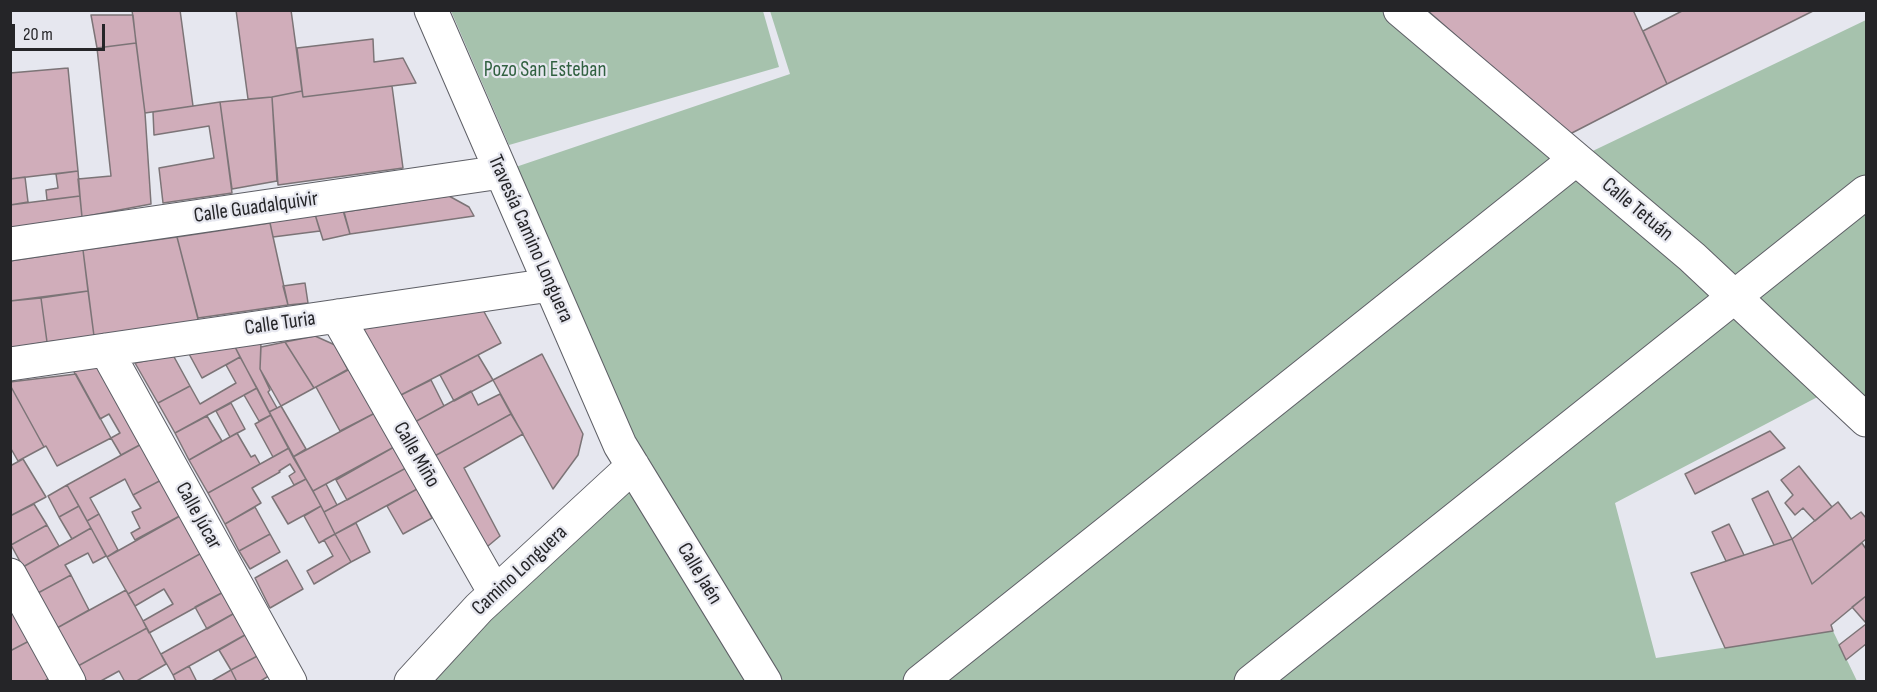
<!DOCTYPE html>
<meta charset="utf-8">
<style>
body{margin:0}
#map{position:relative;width:1877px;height:692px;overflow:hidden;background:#e6e7ef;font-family:"Sofia Sans Condensed",sans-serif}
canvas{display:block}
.frame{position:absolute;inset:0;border:12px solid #252528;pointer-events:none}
.scale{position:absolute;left:12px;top:24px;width:93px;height:27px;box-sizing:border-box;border:3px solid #252528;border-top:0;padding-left:8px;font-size:18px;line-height:21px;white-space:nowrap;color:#252528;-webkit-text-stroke:4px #e6e7ef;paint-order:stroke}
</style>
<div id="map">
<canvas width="1877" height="692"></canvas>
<div class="frame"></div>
<div class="scale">20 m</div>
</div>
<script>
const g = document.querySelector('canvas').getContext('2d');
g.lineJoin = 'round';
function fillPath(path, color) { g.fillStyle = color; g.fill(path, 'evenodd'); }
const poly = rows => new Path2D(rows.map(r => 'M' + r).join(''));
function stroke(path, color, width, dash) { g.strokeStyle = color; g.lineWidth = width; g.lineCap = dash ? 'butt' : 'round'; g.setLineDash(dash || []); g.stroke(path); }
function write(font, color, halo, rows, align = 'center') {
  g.font = font + ' "Sofia Sans Condensed",sans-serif'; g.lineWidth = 4.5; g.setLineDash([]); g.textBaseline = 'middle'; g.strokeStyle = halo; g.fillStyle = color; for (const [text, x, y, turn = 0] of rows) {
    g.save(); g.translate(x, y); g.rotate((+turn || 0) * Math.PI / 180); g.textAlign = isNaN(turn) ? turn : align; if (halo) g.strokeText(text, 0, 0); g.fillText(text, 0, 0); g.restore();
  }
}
fillPath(poly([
 [451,11,763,11,779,67,509,145],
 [770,11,1400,11,1576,159,1866,20,1866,425,1829,391,1615,503,1656,658,1833,631,1857,681,421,682,633,466,501,172,790,74]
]), '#a6c2ad');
const building = poly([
 [132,10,180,10,193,106,145,113,132,10],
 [236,10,291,10,302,91,272,97,248,99,236,10],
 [1427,10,1633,10,1667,84,1568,135,1427,10],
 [1684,10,1815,10,1667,84,1643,31,1684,10],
 [91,15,133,15,136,43,97,48,91,15],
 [373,39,374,62,403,58,416,83,303,97,297,48,373,39],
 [136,43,145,113,151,204,82,217,78,179,111,176,97,48,136,43],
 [68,68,78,171,10,179,10,73,68,68],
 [392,86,403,168,278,185,272,97,302,91,303,97,392,86],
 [272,97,277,181,232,189,220,102,272,97],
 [220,102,232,193,163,203,159,168,214,158,209,126,154,135,153,112,220,102],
 [78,171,80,196,47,200,46,190,58,188,56,174,78,171],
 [25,177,28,202,10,205,10,179,25,177],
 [80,196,82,217,10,228,10,205,80,196],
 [449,196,469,207,474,216,350,234,344,212,449,196],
 [342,207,350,234,323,240,314,211,342,207],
 [314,211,320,231,273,237,269,218,314,211],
 [270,223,288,305,198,318,177,237,270,223],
 [177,237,199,323,94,336,83,250,177,237],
 [83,250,88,291,10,301,10,261,83,250],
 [305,283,308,303,288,305,283,286,305,283],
 [88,291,94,336,47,342,41,298,88,291],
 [41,298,47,342,10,348,10,301,41,298],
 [482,308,501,343,397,397,363,329,482,308],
 [315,336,335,345,348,370,314,388,285,342,315,336],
 [261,341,260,369,270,390,268,392,277,408,269,412,233,343,261,341],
 [285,342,314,388,281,406,260,369,261,347,285,342],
 [233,343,240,357,202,378,188,352,233,343],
 [542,354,583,434,578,455,553,489,493,380,542,354],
 [173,355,190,386,158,403,135,363,173,355],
 [478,355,493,380,454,401,440,375,478,355],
 [240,357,257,388,175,433,158,403,190,386,200,404,236,383,226,365,240,357],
 [103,366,147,441,121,455,111,438,120,433,109,414,100,419,73,370,103,366],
 [352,367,375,413,340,431,316,387,352,367],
 [76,374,111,438,57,466,46,446,44,447,10,385,10,382,76,374],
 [431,380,444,406,413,423,397,397,431,380],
 [10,385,44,447,18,461,10,447,10,385],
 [257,388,271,415,259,421,244,395,257,388],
 [471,391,478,405,500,394,511,414,431,458,413,423,471,391],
 [231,403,245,429,230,437,216,411,231,403],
 [281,406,306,449,293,457,269,412,281,406],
 [375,413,394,447,313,491,293,457,375,413],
 [511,414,523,434,464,468,500,536,482,551,431,458,511,414],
 [271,415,289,448,273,457,255,424,271,415],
 [207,416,222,441,189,460,175,433,207,416],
 [1770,431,1785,448,1695,494,1685,474,1770,431],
 [237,433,251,457,255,455,260,464,208,493,189,460,237,433],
 [147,441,167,477,133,495,125,479,90,498,99,514,87,521,67,485,147,441],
 [394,447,406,468,347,500,336,480,394,447],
 [289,448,306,479,294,485,289,476,295,472,290,464,279,471,280,472,252,488,261,503,225,524,208,493,289,448],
 [23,459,46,497,10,516,10,466,23,459],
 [1799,466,1832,507,1815,521,1803,508,1795,515,1785,503,1793,495,1781,480,1799,466],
 [406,468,417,489,335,534,324,512,406,468],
 [167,477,187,512,135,540,131,533,140,528,132,512,141,508,133,495,167,477],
 [306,479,321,506,288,524,272,497,306,479],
 [326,484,337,505,324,512,313,491,326,484],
 [67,485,79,506,59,517,48,496,67,485],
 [417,489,432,518,403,534,387,506,417,489],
 [1768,491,1792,539,1774,545,1752,499,1768,491],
 [1838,502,1851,519,1861,512,1866,518,1866,539,1812,584,1792,539,1838,502],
 [34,504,47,525,11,545,10,516,34,504],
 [79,506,91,528,72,539,59,517,79,506],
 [321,506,335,534,319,543,304,516,321,506],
 [255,507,270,534,239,551,225,524,255,507],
 [187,512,207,550,128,594,107,557,187,512],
 [99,514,118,550,107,557,87,521,99,514],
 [356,523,370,552,351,562,335,534,356,523],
 [1729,524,1744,555,1726,561,1712,532,1729,524],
 [47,525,59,546,23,567,11,545,47,525],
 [91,528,106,556,93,563,88,553,65,565,71,575,38,593,23,567,91,528],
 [270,534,280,552,250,569,239,551,270,534],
 [335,534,351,562,314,584,307,571,333,556,324,540,335,534],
 [1792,539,1812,584,1862,543,1866,549,1866,596,1831,625,1833,631,1725,648,1691,573,1792,539],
 [207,550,229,589,149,633,143,621,173,604,164,589,135,606,128,594,207,550],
 [287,560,303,589,270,608,255,578,287,560],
 [71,575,89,610,57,628,38,593,71,575],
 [229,589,240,610,207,629,195,607,229,589],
 [126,590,147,628,78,666,57,628,126,590],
 [1866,596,1866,623,1852,607,1866,596],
 [11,603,31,640,10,651,11,603],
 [240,610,252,631,173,675,161,654,240,610],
 [1866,624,1866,644,1846,660,1839,645,1866,624],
 [147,628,166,664,135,682,125,682,119,671,99,682,87,682,78,666,147,628],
 [252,631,263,653,231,670,219,650,252,631],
 [31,640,51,677,43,682,10,682,10,651,31,640],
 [263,653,275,672,259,682,237,682,231,670,263,653],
 [189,666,197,682,176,682,173,675,189,666],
 [231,670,237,682,210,682,231,670]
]);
fillPath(building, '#d0adba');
stroke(building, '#7c7477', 1.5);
const street = poly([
 [431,10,620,445,765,682],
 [1400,10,1692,257,1866,420],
 [10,244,501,172],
 [337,316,495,593],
 [106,350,290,682],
 [10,364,550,285],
 [10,575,69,682],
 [411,682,479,608,633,466],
 [920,682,1576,159],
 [1251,682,1866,192]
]);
stroke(street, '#5e5f66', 35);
stroke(street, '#fff', 33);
write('21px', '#316141', '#e6e7ef', [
 ["Pozo San Esteban",545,71]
]);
write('21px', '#252528', '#e6e7ef', [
 ["Calle Guadalquivir",256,208,-8],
 ["Calle Tetuán",1637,210,40],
 ["Travesía Camino Longuera",530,239,66],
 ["Calle Turia",280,324,-8],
 ["Calle Miño",416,455,60],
 ["Calle Júcar",198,516,61],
 ["Camino Longuera",520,571,-43],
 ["Calle Jaén",699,574,59]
]);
</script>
